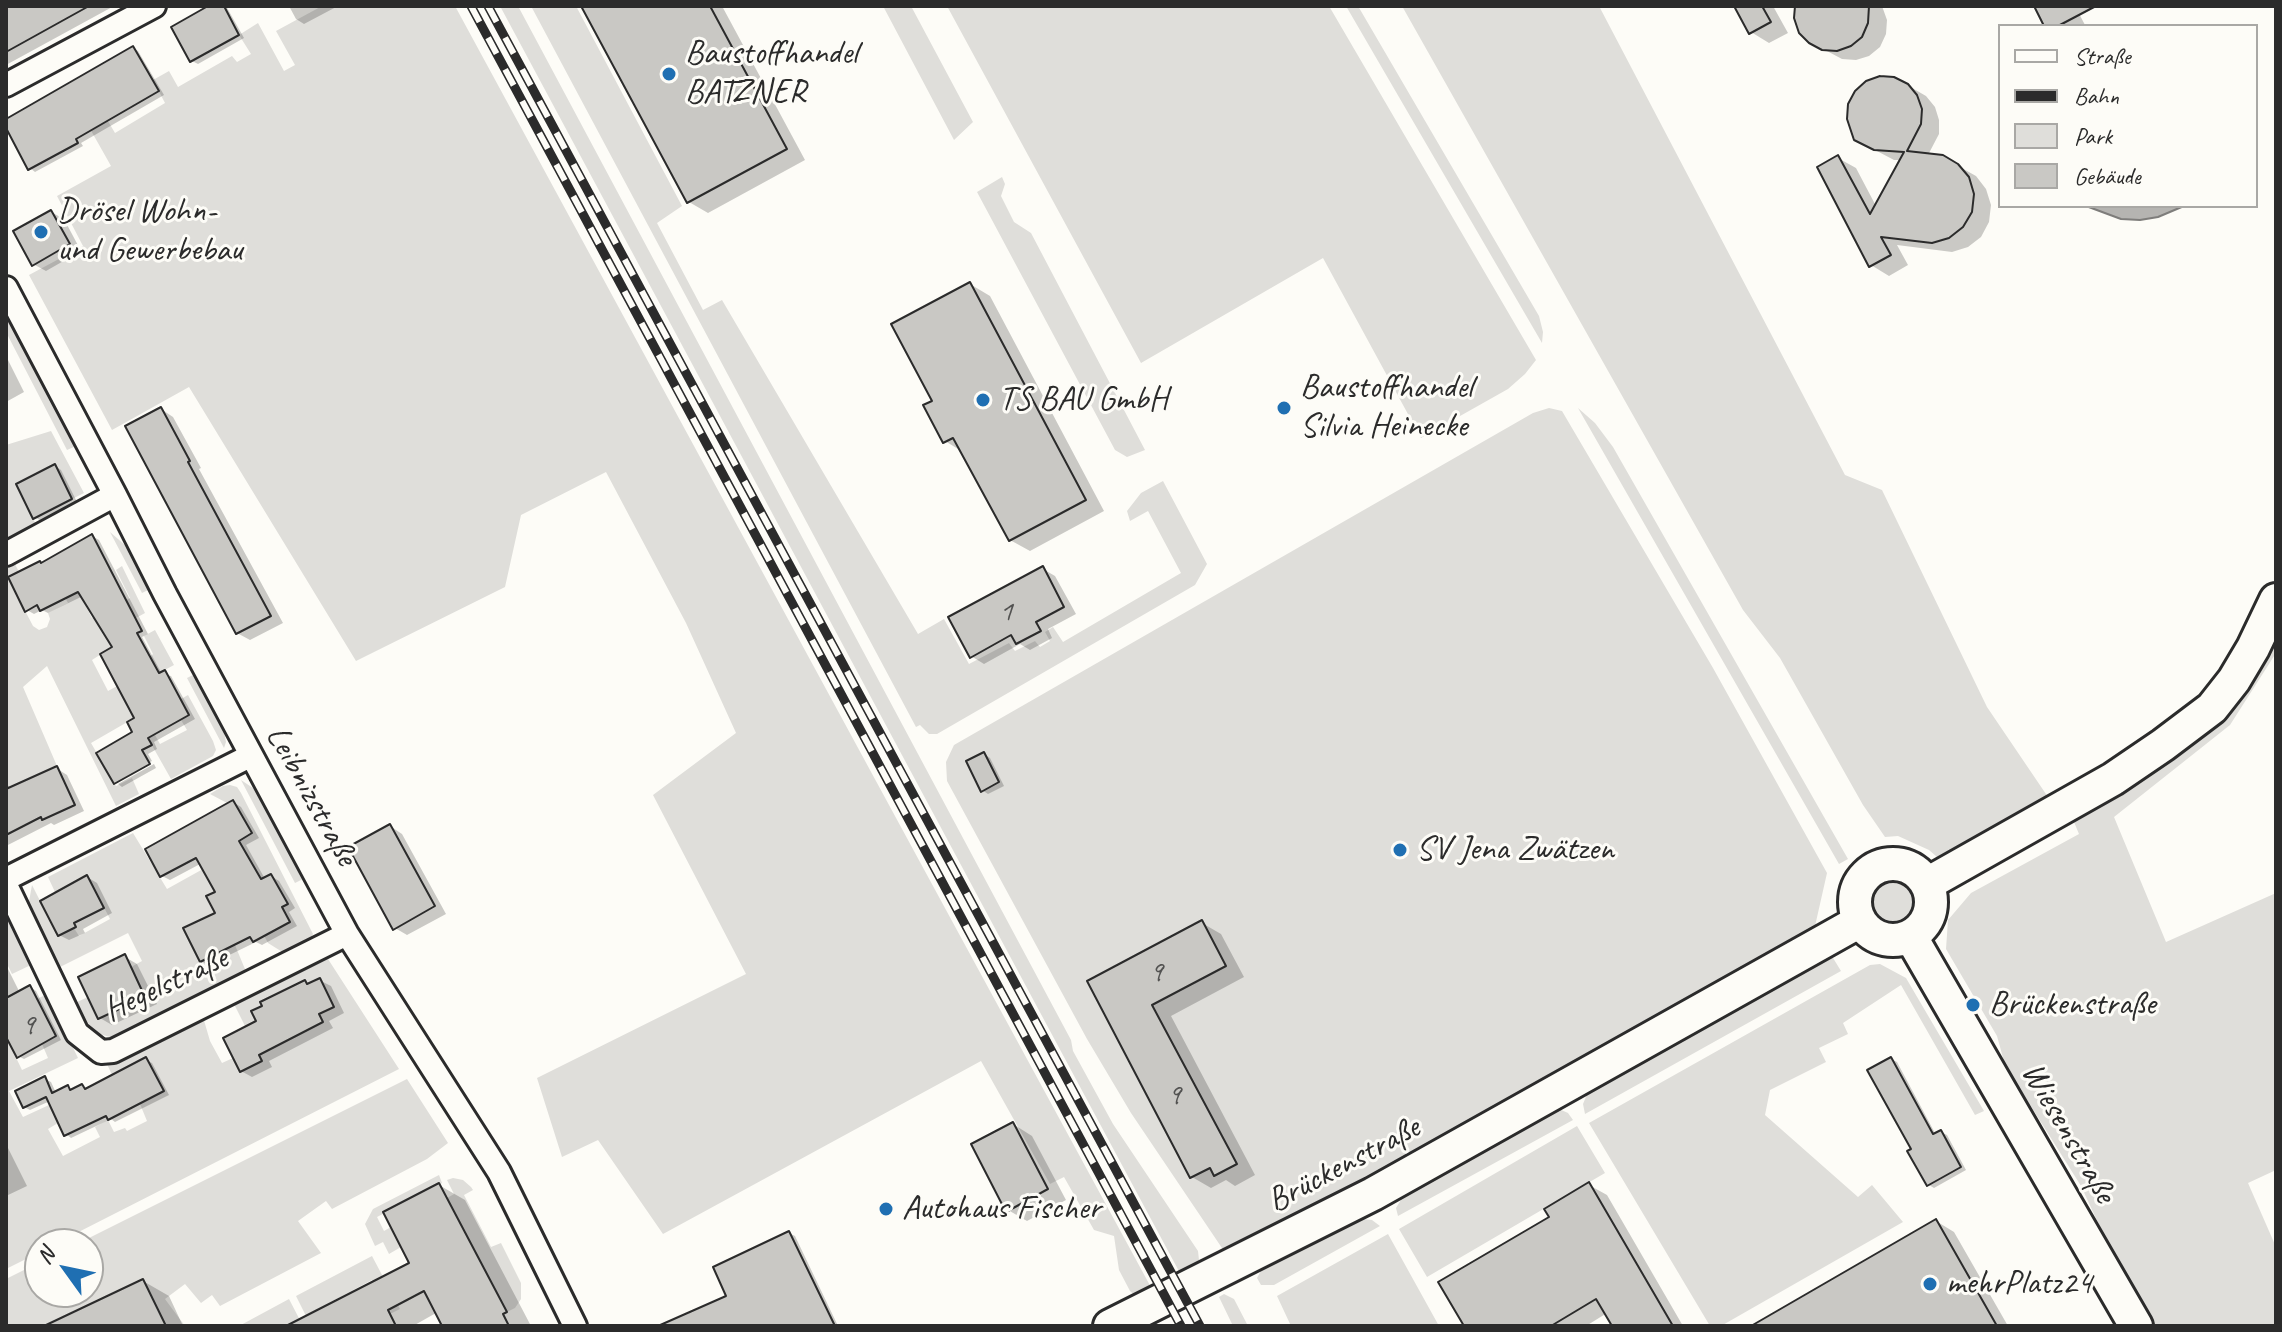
<!DOCTYPE html>
<meta charset="utf-8">
<style>
body{margin:0}
#map{position:relative;width:2282px;height:1332px;overflow:hidden;background:#fdfcf7;font-family:Caveat,sans-serif}
canvas{display:block}
.frame{position:absolute;inset:0;border:8px solid #2b2b2b;pointer-events:none}
.legend{position:absolute;left:1998px;top:24px;width:260px;height:184px;box-sizing:border-box;background:#fdfcf7;border:2px solid #a9a8a5;margin:0;padding:10px 14px;list-style:none;font-size:24px;color:#2b2b2b}
.legend li{display:flex;align-items:center;gap:16px;height:40px}
.legend b{width:40px;border:2px solid #a9a8a5}
.north{position:absolute;left:24px;top:1228px;width:80px;height:80px;box-sizing:border-box;background:#fdfcf7;border:2px solid #a9a8a5;border-radius:50%;rotate:303deg;font-size:22px;font-weight:700;line-height:32px;text-align:center;color:#2b2b2b}
.north::after{content:'';display:block;margin:auto;width:28px;height:36px;background:#1f6fb2;clip-path:polygon(50% 0,100% 100%,50% 72%,0 100%)}
</style>
<div id="map">
<canvas width="2282" height="1332"></canvas>
<div class="frame"></div>
<ul class="legend">
<li><b style="height:10px;background:#fdfcf7"></b>Straße</li>
<li><b style="height:10px;background:#2b2b2b"></b>Bahn</li>
<li><b style="height:22px;background:#dfdeda"></b>Park</li>
<li><b style="height:22px;background:#c9c8c4"></b>Gebäude</li>
</ul>
<div class="north">N</div>
</div>
<script>
const g = document.querySelector('canvas').getContext('2d');
g.lineJoin = 'round';
function fillPath(path, color) { g.fillStyle = color; g.fill(path, 'evenodd'); }
const poly = rows => new Path2D(rows.map(r => 'M' + r).join(''));
function stroke(path, color, width, dash) { g.strokeStyle = color; g.lineWidth = width; g.lineCap = dash ? 'butt' : 'round'; g.setLineDash(dash || []); g.stroke(path); }
function write(font, color, halo, rows, align = 'center') {
  g.font = font + ' Caveat,sans-serif'; g.lineWidth = 6; g.setLineDash([]); g.textBaseline = 'middle'; g.strokeStyle = halo; g.fillStyle = color; for (const [text, x, y, turn = 0] of rows) {
    g.save(); g.translate(x, y); g.rotate((+turn || 0) * Math.PI / 180); g.textAlign = isNaN(turn) ? turn : align; if (halo) g.strokeText(text, 0, 0); g.fillText(text, 0, 0); g.restore();
  }
}
fillPath(poly([
 [322,6,455,6,1153,1291,1140,1300,1130,1291,1119,1270,1114,1236,1094,1230,1064,1177,1050,1184,981,1061,663,1234,598,1140,562,1157,537,1078,746,974,653,795,736,733,686,623,606,472,521,515,505,587,356,661,189,387,112,430,29,275,83,246,57,196,111,166,76,104,92,94,115,133,165,103,153,80,169,71,178,87,232,56,237,62,251,54,239,35,258,23,284,71,295,65,276,31],
 [500,6,518,6,1071,1040,1073,1051,1113,1124,1198,1251,1199,1260,1195,1268,1181,1275],
 [531,6,576,6,682,206,657,223,703,310,722,300,918,634,944,619,969,664,1009,643,1015,651,1035,641,1040,647,1050,641,1045,632,1053,627,1063,642,1181,573,1148,511,1130,521,1127,511,1141,493,1163,481,1207,564,1195,585,937,734,929,734,920,725,916,727],
 [883,6,911,6,973,122,954,140],
 [947,6,1329,6,1536,360,1525,374,1508,389,1421,438,1323,258,1141,363],
 [1346,6,1358,6,1539,316,1543,332,1542,343],
 [1402,6,1599,6,1845,475,1882,490,1987,707,2050,800,1971,843,1937,857,1929,850,1898,836,1885,837,1863,805,1780,658,1743,610],
 [1002,177,1005,184,1001,196,1014,222,1031,233,1145,450,1127,457,1115,450,977,192],
 [6,317,76,446,67,450,6,332],
 [1549,408,1562,411,1713,668,1827,873,1813,935,1267,1235,1253,1235,1224,1251,1131,1113,1087,1039,947,781,946,762,954,745,1533,413],
 [1578,408,1595,423,1613,447,1848,859,1839,864],
 [51,431,84,493,72,499,55,464,16,483,38,529,6,545,6,445],
 [110,532,126,546,150,589,142,593],
 [15,564,19,572,8,578,33,626,39,630,47,627,50,619,48,613,68,603,61,590,71,578,92,618,130,598,116,570,122,566,145,613,105,635,112,647,92,660,108,691,154,666,150,657,153,654,144,636,155,630,174,665,124,692,139,706,160,744,187,730,181,720,189,714,181,699,188,695,213,741,216,750,213,756,171,779,136,717,91,743,116,786,132,778,139,794,116,806,47,666,23,687,57,766,6,789,6,568],
 [2276,640,2276,653,2230,725,2114,817,2166,942,2276,893,2276,1170,2248,1183,2276,1247,2276,1326,2154,1326,2106,1240,2081,1186,2005,1065,1997,1036,1946,949,1948,920,1971,893,2079,834,2074,822,2152,774,2217,724,2257,676],
 [195,674,223,727,226,742,224,748,187,678],
 [241,780,253,788,259,796,303,879,295,883],
 [230,785,237,787,241,793,313,934,308,942,284,953,268,943,256,921,271,932,290,922,282,907,288,903,271,874,240,892,233,882,206,896,217,911,183,929,200,962,235,945,247,974,119,1035,110,1037,92,1032,86,1026,75,1003,88,997,98,1019,145,997,131,967,142,961,128,933,58,968,28,907,32,885,58,936,74,928,79,936,110,919,87,875,55,892,48,877,133,833,167,889,203,869,249,859,239,841,252,833,234,800,227,803,210,794,223,786],
 '1870 902a24 24 0 1 1 48 0a24 24 0 1 1-48 0Z',
 [6,913,33,964,12,974,6,962],
 [1830,953,1841,971,1585,1114,1583,1104,1590,1087],
 [328,959,399,1069,55,1244,40,1244,40,1252,6,1269,6,1176,8,1175,6,1170,6,1037,22,1070,48,1058,42,1044,56,1036,37,999,47,994,78,1058,9,1091,23,1117,49,1105,58,1123,48,1129,63,1156,100,1137,95,1127,108,1120,114,1132,125,1128,127,1131,147,1121,140,1104,164,1091,146,1058,112,1075,107,1064,203,1017,210,1041,222,1063,233,1058,240,1072,262,1060,234,1004],
 [1880,964,1906,978,1984,1111,1975,1115,1901,985,1843,1023,1848,1034,1819,1048,1826,1062,1770,1090,1765,1115,1858,1197,1872,1185,1903,1222,1721,1326,1710,1326,1589,1123,1870,965],
 [407,1079,448,1143,427,1159,332,1209,326,1201,298,1221,321,1253,220,1306,212,1295,201,1303,185,1284,165,1299,185,1326,6,1326,6,1279,40,1262,40,1292,88,1292,88,1244,77,1244],
 [1559,1109,1568,1113,1573,1120,1398,1216,1396,1208,1405,1193,1551,1110],
 [1577,1126,1605,1173,1427,1277,1399,1229],
 [439,1175,442,1183,377,1217,384,1231,391,1227,401,1247,389,1254,383,1242,375,1246,365,1224,373,1209],
 [453,1178,463,1180,471,1187,473,1190,464,1195,491,1247,501,1243,521,1283,521,1299,515,1308,507,1312,447,1198,454,1194,447,1180],
 [1362,1219,1372,1220,1380,1226,1274,1285,1261,1285,1257,1278,1263,1267],
 [1388,1234,1439,1326,1291,1326,1277,1296],
 [372,1256,400,1309,390,1314,372,1280,316,1310,324,1326,311,1326,296,1296],
 [1224,1294,1234,1299,1248,1326,1233,1326,1219,1297],
 [289,1299,303,1326,239,1326]
]), '#dfdeda');
const water = poly([
 [2086,206,2184,206,2158,217,2140,220,2121,219,2086,206]
]);
fillPath(water, '#b5b4b1');
stroke(water, '#7e7d7b', 2);
fillPath(poly([
 [9,6,114,6,6,65,6,8],
 [212,6,226,6,244,38,198,64,192,61],
 [289,6,338,6,304,24,296,19],
 [583,6,722,6,805,160,708,213,689,202],
 [1737,6,1773,6,1788,33,1769,43,1751,32],
 [1796,6,1882,6,1887,20,1886,34,1880,47,1869,56,1856,60,1842,59,1810,42,1801,32,1794,11],
 [2044,6,2075,6,2085,25,2046,26],
 [133,48,138,51,164,95,81,143,83,146,35,172,30,168,6,121],
 [1907,85,1926,96,1935,107,1939,120,1939,134,1928,155,1942,157,1976,176,1986,189,1991,205,1989,222,1981,237,1968,247,1952,252,1897,245,1908,265,1889,276,1871,265,1838,158,1856,168,1876,206,1902,160,1894,160,1875,150],
 [51,212,64,219,81,251,46,271,33,264],
 [970,284,990,296,1104,511,1030,551,1010,540,963,452,945,441,935,402],
 [6,356,24,392,6,402],
 [161,409,173,417,201,468,199,469,283,623,250,640,237,633],
 [55,466,61,470,77,502,40,520,34,517],
 [92,536,99,540,148,634,142,637,162,674,171,676,195,719,154,742,157,749,148,754,152,761,116,781,116,783,99,754,135,733,137,718,115,648,83,596,48,613,42,610,34,614,27,610,42,564],
 [1043,569,1055,576,1076,614,1048,629,1052,638,1030,650,1020,644,984,664,971,656],
 [984,754,990,758,1004,786,988,794,982,790],
 [154,764,156,768,122,787,118,784],
 [56,768,67,775,84,811,54,825,51,823,6,846,6,783,11,789],
 [233,802,241,807,259,838,246,845,265,879,271,876,279,881,295,908,289,912,297,926,262,945,256,942,209,965,201,961,217,913,218,892,202,863,170,880,162,876],
 [390,826,402,834,446,914,407,935,395,928],
 [87,877,97,883,112,913,83,929,85,933,69,940,59,935],
 [1202,923,1221,934,1244,977,1171,1016,1255,1175,1235,1186,1226,1180,1211,1188,1192,1177,1090,982],
 [125,957,137,964,157,1004,112,1025,100,1018],
 [6,965,20,993,30,987,36,991,61,1040,24,1059,18,1056,6,1032],
 [319,980,331,986,344,1013,329,1021,333,1028,269,1061,272,1067,252,1077,241,1071,259,1022,305,982,310,985],
 [1891,1059,1897,1062,1936,1135,1941,1132,1947,1135,1966,1170,1934,1188,1929,1185,1914,1150],
 [146,1060,152,1063,169,1095,115,1122,111,1119,71,1138,66,1134,50,1101,30,1110,24,1107,45,1079,51,1082,56,1093,68,1088,72,1090,82,1086,87,1089],
 [1013,1124,1032,1136,1066,1200,1027,1221,1008,1210],
 [6,1144,27,1186,6,1196],
 [439,1185,465,1200,531,1326,445,1326,436,1313,413,1326,327,1326,412,1264],
 [1589,1185,1607,1195,1683,1326,1614,1326,1607,1313,1586,1326,1466,1326,1551,1218],
 [1936,1221,1954,1232,2008,1326,1755,1326],
 [789,1233,795,1236,838,1326,671,1326,728,1297],
 [143,1281,169,1296,183,1326,67,1326]
]), '#0003');
const building = poly([
 [6,6,89,6,6,52,6,6],
 [208,6,224,6,239,35,190,62,171,27,208,6],
 [581,6,710,6,787,149,687,203,581,6],
 [1734,6,1762,6,1771,22,1749,34,1734,6],
 [1795,6,1869,6,1868,23,1862,37,1851,46,1837,51,1822,50,1809,43,1799,33,1794,18,1795,6],
 [2034,6,2096,6,2058,26,2044,26,2034,6],
 [133,46,159,91,76,139,78,143,28,170,6,128,6,119,133,46],
 [1880,76,1894,77,1908,84,1917,95,1922,109,1921,124,1907,151,1943,155,1958,164,1969,177,1974,194,1972,212,1963,227,1949,238,1932,243,1881,237,1891,255,1869,267,1817,167,1838,155,1870,214,1904,152,1874,150,1854,140,1847,119,1848,104,1855,91,1866,81,1880,76],
 [51,210,70,244,32,266,13,231,51,210],
 [970,282,1086,500,1009,541,953,438,943,443,923,405,932,401,891,324,970,282],
 [161,407,190,461,188,462,271,616,236,634,125,426,161,407],
 [55,464,72,499,33,519,16,484,55,464],
 [92,534,142,631,137,633,159,673,165,670,189,715,148,738,152,745,142,750,150,764,114,784,96,753,132,732,127,722,134,718,100,654,112,647,78,592,40,611,37,605,25,612,8,577,40,561,41,563,92,534],
 [1043,566,1064,607,1036,622,1041,631,1016,644,1011,635,970,658,948,617,1043,566],
 [984,752,999,782,981,792,966,761,984,752],
 [57,766,75,805,42,820,41,817,6,835,6,789,57,766],
 [233,800,252,833,239,841,261,879,271,874,288,904,282,907,290,922,253,942,250,937,200,962,183,928,215,913,206,896,215,892,196,858,160,877,145,849,233,800],
 [390,824,435,906,393,930,348,847,390,824],
 [87,875,104,908,74,923,76,927,58,936,40,901,87,875],
 [1202,920,1226,966,1152,1005,1237,1164,1214,1176,1210,1168,1190,1178,1087,981,1202,920],
 [125,954,145,997,98,1019,78,977,125,954],
 [320,978,334,1007,319,1014,323,1022,259,1055,262,1061,240,1072,223,1038,256,1021,251,1011,262,1006,260,1002,305,980,307,984,320,978],
 [30,985,56,1036,17,1058,6,1037,6,998,30,985],
 [146,1057,164,1091,108,1120,106,1116,64,1136,46,1097,23,1108,15,1091,45,1076,52,1093,68,1085,70,1090,82,1084,85,1089,146,1057],
 [1891,1057,1933,1134,1941,1130,1961,1167,1927,1186,1907,1151,1911,1149,1867,1070,1891,1057],
 [1013,1122,1048,1189,1006,1212,971,1144,1013,1122],
 [1589,1182,1673,1326,1612,1326,1596,1299,1551,1326,1464,1326,1438,1282,1549,1217,1544,1209,1589,1182],
 [439,1183,507,1312,503,1314,509,1326,442,1326,424,1291,388,1310,396,1326,286,1326,409,1263,383,1212,439,1183],
 [1936,1219,1997,1326,1751,1326,1936,1219],
 [789,1231,835,1326,658,1326,726,1296,713,1267,789,1231],
 [143,1279,166,1326,44,1326,143,1279]
]);
fillPath(building, '#c9c8c4');
stroke(building, '#2b2b2b', 2);
const street = poly([
 [6,85,154,6],
 [6,288,115,495,165,594,347,934,499,1172,575,1326],
 [6,554,115,495],
 [6,879,250,756],
 [6,885,77,1033,101,1052,113,1051,347,934]
]);
const secondary = poly([
 '1855 902a38 38 0 1 1 76 0a38 38 0 1 1-76 0Z',
 [1927,884,2113,779,2163,745,2212,708,2234,680,2253,648,2276,600],
 [1911,937,2136,1326],
 [1110,1326,1373,1194,1860,921]
]);
stroke(street, '#2b2b2b', 28);
stroke(secondary, '#2b2b2b', 38);
stroke(street, '#fdfcf7', 22);
stroke(secondary, '#fdfcf7', 32);
const rail = poly([
 [471,6,1181,1326],
 [488,6,1200,1326]
]);
stroke(rail, '#2b2b2b', 9);
stroke(rail, '#fdfcf7', 6, [18]);
for (const [x, y, r, color] of [
 [669,74,8,"#1f6fb2"],
 [41,232,8,"#1f6fb2"],
 [983,400,8,"#1f6fb2"],
 [1284,408,8,"#1f6fb2"],
 [1400,850,8,"#1f6fb2"],
 [1973,1005,8,"#1f6fb2"],
 [886,1209,8,"#1f6fb2"],
 [1930,1284,8,"#1f6fb2"]
]) { const dot = new Path2D(); dot.arc(x, y, r, 0, 2 * Math.PI); g.fillStyle = color; g.fill(dot); stroke(dot, '#fdfcf7', 3); }
write('30px', '#525251', null, [
 ["1",1006,612],
 ["9",1156,973],
 ["9",28,1026],
 ["9",1174,1096]
]);
write('34px', '#2b2b2b', '#fdfcf7', [
 ["Baustoffhandel",685,54],
 ["BATZNER",685,93],
 ["Drösel Wohn-",57,212],
 ["und Gewerbebau",57,251],
 ["Baustoffhandel",1300,388],
 ["Silvia Heinecke",1300,427],
 ["TS BAU GmbH",999,400],
 ["SV Jena Zwätzen",1416,850],
 ["Brückenstraße",1989,1005],
 ["Autohaus Fischer",902,1209],
 ["mehrPlatz24",1946,1284]
], 'left');
write('34px', '#2b2b2b', '#fdfcf7', [
 ["Leibnizstraße",311,796,61],
 ["Hegelstraße",166,985,-25],
 ["Wiesenstraße",2068,1133,60],
 ["Brückenstraße",1344,1165,-28]
]);
</script>
